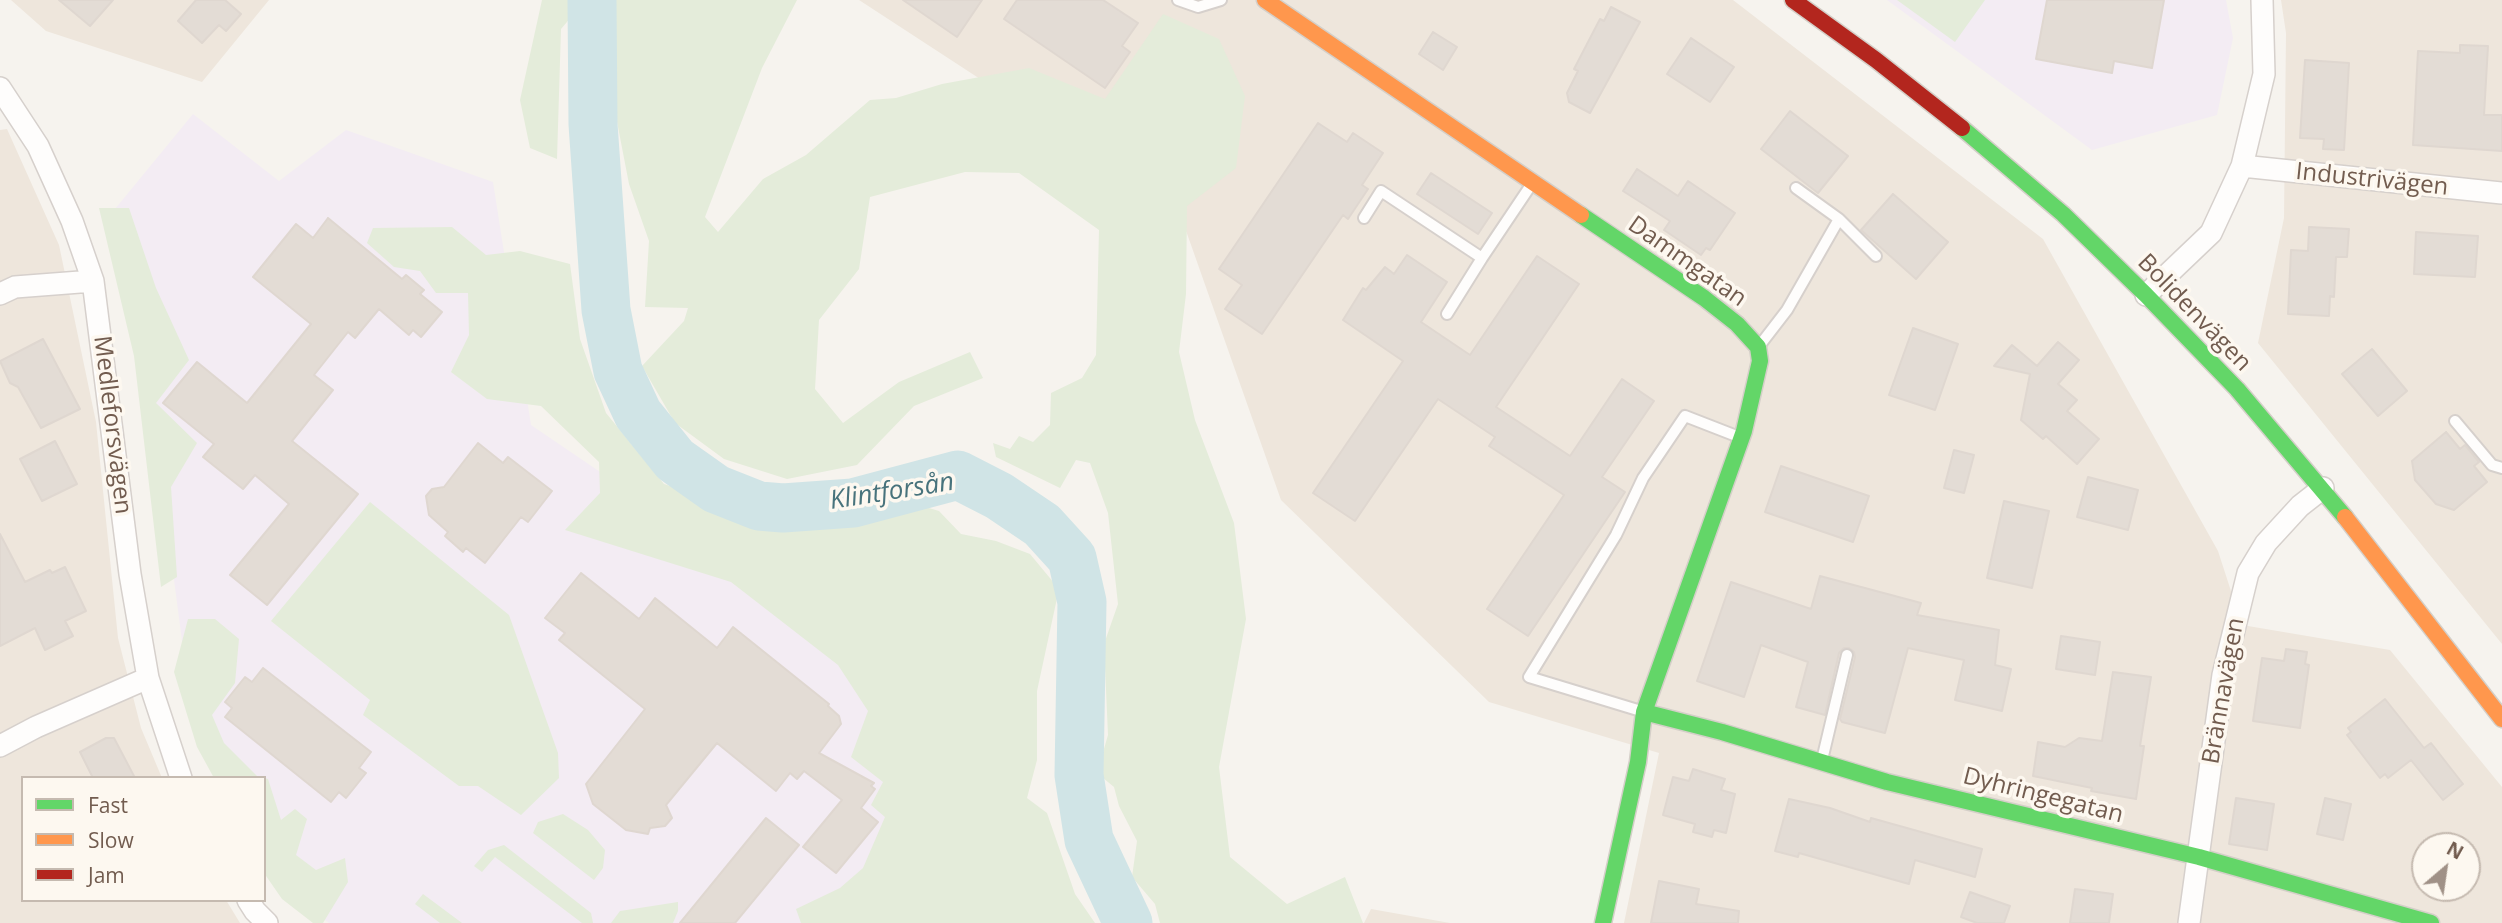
<!DOCTYPE html>
<meta charset="utf-8">
<style>
body{margin:0}
#map{position:relative;width:2502px;height:923px;overflow:hidden;background:#f6f3ee;font-family:"Open Sans",sans-serif}
canvas{display:block}
.legend{position:absolute;left:21px;top:776px;width:245px;height:126px;box-sizing:border-box;background:#fdf8f0;border:2px solid #c5bab0;margin:0;padding:9px 12px;list-style:none;font-size:21px;color:#725c4f}
.legend li{display:flex;align-items:center;gap:14px;height:35px}
.legend b{width:35px;border:2px solid #c5bab0}
.north{position:absolute;left:2411px;top:832px;width:70px;height:70px;box-sizing:border-box;background:#fdf8f0;border:2px solid #c5bab0;border-radius:50%;rotate:29deg;font-size:19px;font-weight:700;line-height:28px;text-align:center;color:#725c4f}
.north::after{content:'';display:block;margin:auto;width:24px;height:32px;background:#a09187;clip-path:polygon(50% 0,100% 100%,50% 72%,0 100%)}
</style>
<div id="map">
<canvas width="2502" height="923"></canvas>
<ul class="legend">
<li><b style="height:9px;background:#63d668"></b>Fast</li>
<li><b style="height:9px;background:#ff974d"></b>Slow</li>
<li><b style="height:9px;background:#b3261e"></b>Jam</li>
</ul>
<div class="north">N</div>
</div>
<script>
const g = document.querySelector('canvas').getContext('2d');
g.lineJoin = 'round';
function fillPath(path, color) { g.fillStyle = color; g.fill(path, 'evenodd'); }
const poly = rows => new Path2D(rows.map(r => 'M' + r).join(''));
function stroke(path, color, width, dash) { g.strokeStyle = color; g.lineWidth = width; g.lineCap = dash ? 'butt' : 'round'; g.setLineDash(dash || []); g.stroke(path); }
function write(font, color, halo, rows, align = 'center') {
  g.font = font + ' "Open Sans",sans-serif'; g.lineWidth = 7; g.setLineDash([]); g.textBaseline = 'middle'; g.strokeStyle = halo; g.fillStyle = color; for (const [text, x, y, turn = 0] of rows) {
    g.save(); g.translate(x, y); g.rotate((+turn || 0) * Math.PI / 180); g.textAlign = isNaN(turn) ? turn : align; if (halo) g.strokeText(text, 0, 0); g.fillText(text, 0, 0); g.restore();
  }
}
fillPath(poly([
 [11,0,269,0,202,82,46,31],
 [859,0,1733,0,2043,239,2218,551,2242,625,2390,650,2502,787,2502,923,1624,923,1659,753,1489,702,1281,500,1178,208],
 [2425,846,2467,846,2467,888,2425,888],
 [2281,0,2502,0,2502,644,2258,343,2284,218,2286,33],
 [7,129,59,245,96,422,118,638,141,728,162,778,23,778,23,900,226,900,240,923,0,923,0,130],
 [1371,909,1450,923,1364,923]
]), '#eee6dc');
fillPath(poly([
 [1887,0,2226,0,2233,38,2217,115,2092,150],
 [193,114,279,181,346,130,493,182,531,425,824,624,942,791,808,923,329,923,321,917,264,831,264,778,235,778,189,694,152,412,115,209]
]), '#f3ecf3');
fillPath(poly([
 [542,0,577,0,578,9,561,29,557,159,530,148,520,100],
 [614,0,797,0,762,68,705,217,718,232,763,179,806,155,870,100,896,98,942,84,1029,68,1105,99,1163,14,1219,39,1245,96,1236,168,1187,206,1186,294,1179,352,1195,420,1234,523,1246,619,1219,767,1230,857,1287,904,1345,877,1363,923,1160,923,1155,904,1132,877,1137,841,1119,806,1114,787,1097,773,1108,735,1104,644,1118,604,1108,513,1090,463,1076,460,1060,488,996,457,993,443,1010,449,1019,436,1033,442,1050,425,1051,393,1082,378,1096,355,1099,230,1019,173,965,172,870,197,859,269,819,320,815,389,843,423,899,382,970,352,983,378,914,406,857,465,787,479,724,459,675,423,642,366,684,321,688,308,645,307,649,241,629,184,613,101,610,44],
 [1897,0,1985,0,1955,42],
 [99,208,129,208,156,288,189,360,156,403,197,443,171,487,177,577,161,587,134,356],
 [452,227,486,255,520,251,570,264,580,339,606,413,664,484,746,510,753,522,765,528,788,523,843,523,909,502,939,511,961,534,996,541,1030,554,1059,589,1037,691,1037,760,1027,798,1047,813,1075,894,1095,923,801,923,796,909,840,888,863,868,885,817,871,805,883,782,851,757,868,711,838,665,731,582,565,530,600,493,599,462,541,406,487,399,451,372,469,335,468,293,436,293,420,271,394,267,367,243,373,228],
 [370,502,509,615,558,753,559,778,521,815,478,786,459,786,363,715,370,700,271,621],
 [188,619,215,619,239,639,235,683,212,715,224,743,257,776,264,778,214,778,197,747,174,672],
 [264,778,268,779,281,820,295,809,307,819,296,855,316,870,345,858,348,882,323,923,313,923,282,899,264,873],
 [563,814,588,830,605,850,603,868,594,880,533,833,538,822],
 [504,845,591,913,593,923,582,923,495,857,482,872,474,866,488,850],
 [423,894,462,923,440,923,415,904],
 [678,902,678,911,673,923,611,923,620,911]
]), '#e4ecda');
stroke(poly([
 [592,0,593,124,606,310,618,371,638,414,675,460,716,489,759,506,783,508,853,503,958,475,999,496,1042,525,1072,558,1082,602,1079,775,1089,840,1128,923]
]), '#d0e4e6', 49);
const building = poly([
 [59,0,113,0,90,26,59,0],
 [196,0,225,0,241,14,226,31,219,25,202,43,178,21,196,0],
 [903,0,982,0,957,37,903,0],
 [1017,0,1103,0,1138,23,1122,46,1130,52,1105,88,1004,19,1017,0],
 [2047,0,2164,0,2152,68,2114,61,2112,73,2036,59,2047,0],
 [1611,7,1640,22,1590,113,1569,102,1567,93,1578,71,1574,69,1600,19,1604,21,1611,7],
 [1433,32,1457,47,1443,70,1419,54,1433,32],
 [1691,38,1734,67,1710,102,1667,74,1691,38],
 [2460,45,2488,46,2484,115,2502,115,2502,151,2413,145,2418,51,2460,53,2460,45],
 [2305,60,2349,63,2344,150,2323,149,2324,139,2300,138,2305,60],
 [1790,111,1848,156,1818,193,1761,149,1790,111],
 [1318,123,1347,142,1353,133,1383,153,1362,185,1368,189,1348,219,1343,215,1262,334,1225,309,1242,285,1219,269,1318,123],
 [1637,169,1678,196,1688,181,1735,213,1710,250,1706,248,1701,255,1664,230,1670,221,1623,191,1637,169],
 [1431,173,1492,213,1478,234,1417,194,1431,173],
 [1893,194,1948,242,1916,279,1861,230,1893,194],
 [328,218,402,279,406,275,424,290,420,294,442,312,421,337,413,330,409,335,379,309,355,338,348,332,314,375,333,390,292,441,358,494,267,605,230,575,289,504,255,475,243,489,203,457,214,444,163,403,197,362,247,403,311,324,253,277,296,224,313,238,328,218],
 [2309,227,2349,229,2347,257,2336,257,2334,297,2330,296,2329,316,2288,314,2291,250,2308,251,2309,227],
 [2416,232,2478,236,2475,277,2414,274,2416,232],
 [1407,255,1447,282,1421,322,1470,355,1537,256,1579,284,1496,407,1570,456,1622,379,1654,401,1602,477,1625,492,1528,636,1487,609,1564,495,1489,446,1495,437,1438,399,1355,521,1313,493,1403,361,1343,320,1363,288,1366,290,1385,267,1394,274,1407,255],
 [1913,328,1958,344,1935,410,1889,395,1913,328],
 [43,339,80,409,41,428,18,387,10,383,0,361,43,339],
 [2058,342,2079,360,2058,384,2077,400,2067,411,2099,439,2077,464,2046,436,2043,439,2021,420,2030,374,1994,366,2012,345,2037,366,2058,342],
 [2372,349,2407,391,2378,416,2342,374,2372,349],
 [2446,432,2460,449,2465,445,2479,462,2474,466,2487,482,2454,510,2436,504,2415,480,2412,461,2446,432],
 [55,441,77,484,42,501,20,459,55,441],
 [478,443,503,463,508,457,552,491,528,522,521,517,485,563,466,548,463,552,445,536,448,532,429,515,426,496,432,489,444,487,478,443],
 [1954,450,1974,455,1964,493,1944,488,1954,450],
 [1781,466,1869,496,1853,542,1765,512,1781,466],
 [2088,477,2138,490,2128,530,2077,517,2088,477],
 [2004,501,2049,511,2032,588,1987,578,2004,501],
 [0,534,25,582,50,570,52,573,65,567,86,611,65,621,73,636,45,650,35,628,0,646,0,534],
 [581,573,639,619,655,598,717,648,733,627,829,704,828,706,839,716,841,724,819,753,874,783,871,786,875,789,861,808,878,822,836,873,803,847,842,800,804,771,797,779,790,773,776,791,717,743,666,805,672,818,665,826,650,828,648,834,626,830,593,804,586,784,645,709,559,640,565,633,545,618,581,573],
 [1820,576,1921,603,1917,615,1999,630,1995,665,2011,669,2002,711,1955,700,1964,660,1908,648,1885,733,1842,722,1840,719,1855,657,1854,652,1849,648,1844,648,1839,653,1825,715,1796,707,1808,662,1761,645,1744,697,1697,681,1731,582,1811,609,1820,576],
 [2061,636,2100,642,2095,675,2056,669,2061,636],
 [2286,649,2307,652,2305,664,2309,665,2300,728,2253,721,2262,658,2284,661,2286,649],
 [263,668,371,752,359,768,366,773,346,798,339,792,331,802,225,717,232,708,225,702,245,677,252,682,263,668],
 [2113,672,2151,677,2140,746,2144,746,2136,799,2091,791,2092,788,2033,776,2038,742,2065,747,2079,738,2102,741,2113,672],
 [2385,699,2424,748,2431,743,2463,784,2443,800,2411,760,2388,778,2385,774,2380,778,2347,735,2351,732,2348,728,2385,699],
 [106,738,114,738,135,778,93,778,80,752,106,738],
 [1693,769,1725,779,1721,790,1735,794,1726,833,1714,830,1712,837,1693,832,1695,824,1663,815,1673,777,1689,781,1693,769],
 [2236,798,2274,804,2267,850,2229,844,2236,798],
 [2325,798,2351,804,2343,840,2317,834,2325,798],
 [1789,799,1830,808,1870,822,1871,818,1982,849,1975,877,1915,860,1909,884,1799,853,1798,857,1775,851,1789,799],
 [766,818,799,845,735,923,680,923,766,818],
 [1659,881,1699,889,1696,904,1739,911,1738,923,1651,923,1659,881],
 [2075,889,2113,894,2109,923,2070,923,2075,889],
 [1970,892,2010,906,2004,923,1977,923,1961,917,1970,892]
]);
fillPath(building, '#e3dcd5');
stroke(building, '#dfd7d0', 2);
const lane = poly([
 [1178,0,1198,7,1221,0],
 [1364,218,1381,191,1482,258,1531,185],
 [1839,219,1876,256],
 [1447,314,1482,258],
 [1760,345,1787,310,1839,219,1796,188],
 [2455,421,2492,465,2502,468],
 [1641,711,1529,677,1616,535,1643,478,1685,416,1739,437],
 [1822,760,1847,655]
]);
const street = poly([
 [0,88,38,146,72,221,93,281,130,574,148,678,181,778],
 [2242,166,2502,193],
 [0,294,15,287,93,281],
 [2146,295,2211,233,2242,166,2264,74,2262,0],
 [0,746,36,727,148,678],
 [248,900,255,911,267,923],
 [2189,923,2223,675,2248,573,2266,543,2300,506,2323,488]
]);
const fast = poly([
 [1962,128,2063,214,2146,295,2237,389,2345,517],
 [1581,215,1704,298,1737,324,1758,347,1760,361,1744,431,1644,712,1638,762,1603,923],
 [1644,712,1722,732,1887,782,2199,857,2431,923]
]);
const slow = poly([
 [1265,0,1581,215],
 [2345,517,2502,719]
]);
const jam = poly([
 [1793,0,1876,60,1962,128]
]);
stroke(lane, '#d6d0cc', 14);
stroke(street, '#d6d0cc', 24);
stroke(fast, '#d4cfc8', 19);
stroke(slow, '#d4cfc8', 19);
stroke(jam, '#d4cfc8', 19);
stroke(lane, '#fefdfc', 10);
stroke(street, '#fefdfc', 21);
stroke(fast, '#63d668', 16);
stroke(slow, '#ff974d', 16);
stroke(jam, '#b3261e', 16);
write('24px', '#725c4f', '#fdf8f0', [
 ["Industrivägen",2372,180,6],
 ["Dammgatan",1687,262,35],
 ["Bolidenvägen",2194,313,46],
 ["Medleforsvägen",112,425,83],
 ["Brännavägen",2224,691,-80],
 ["Dyhringegatan",2043,796,14]
]);
write('italic 26px', '#48737c', '#fdf8f0', [
 ["Klintforsån",892,492,-9]
]);
</script>
